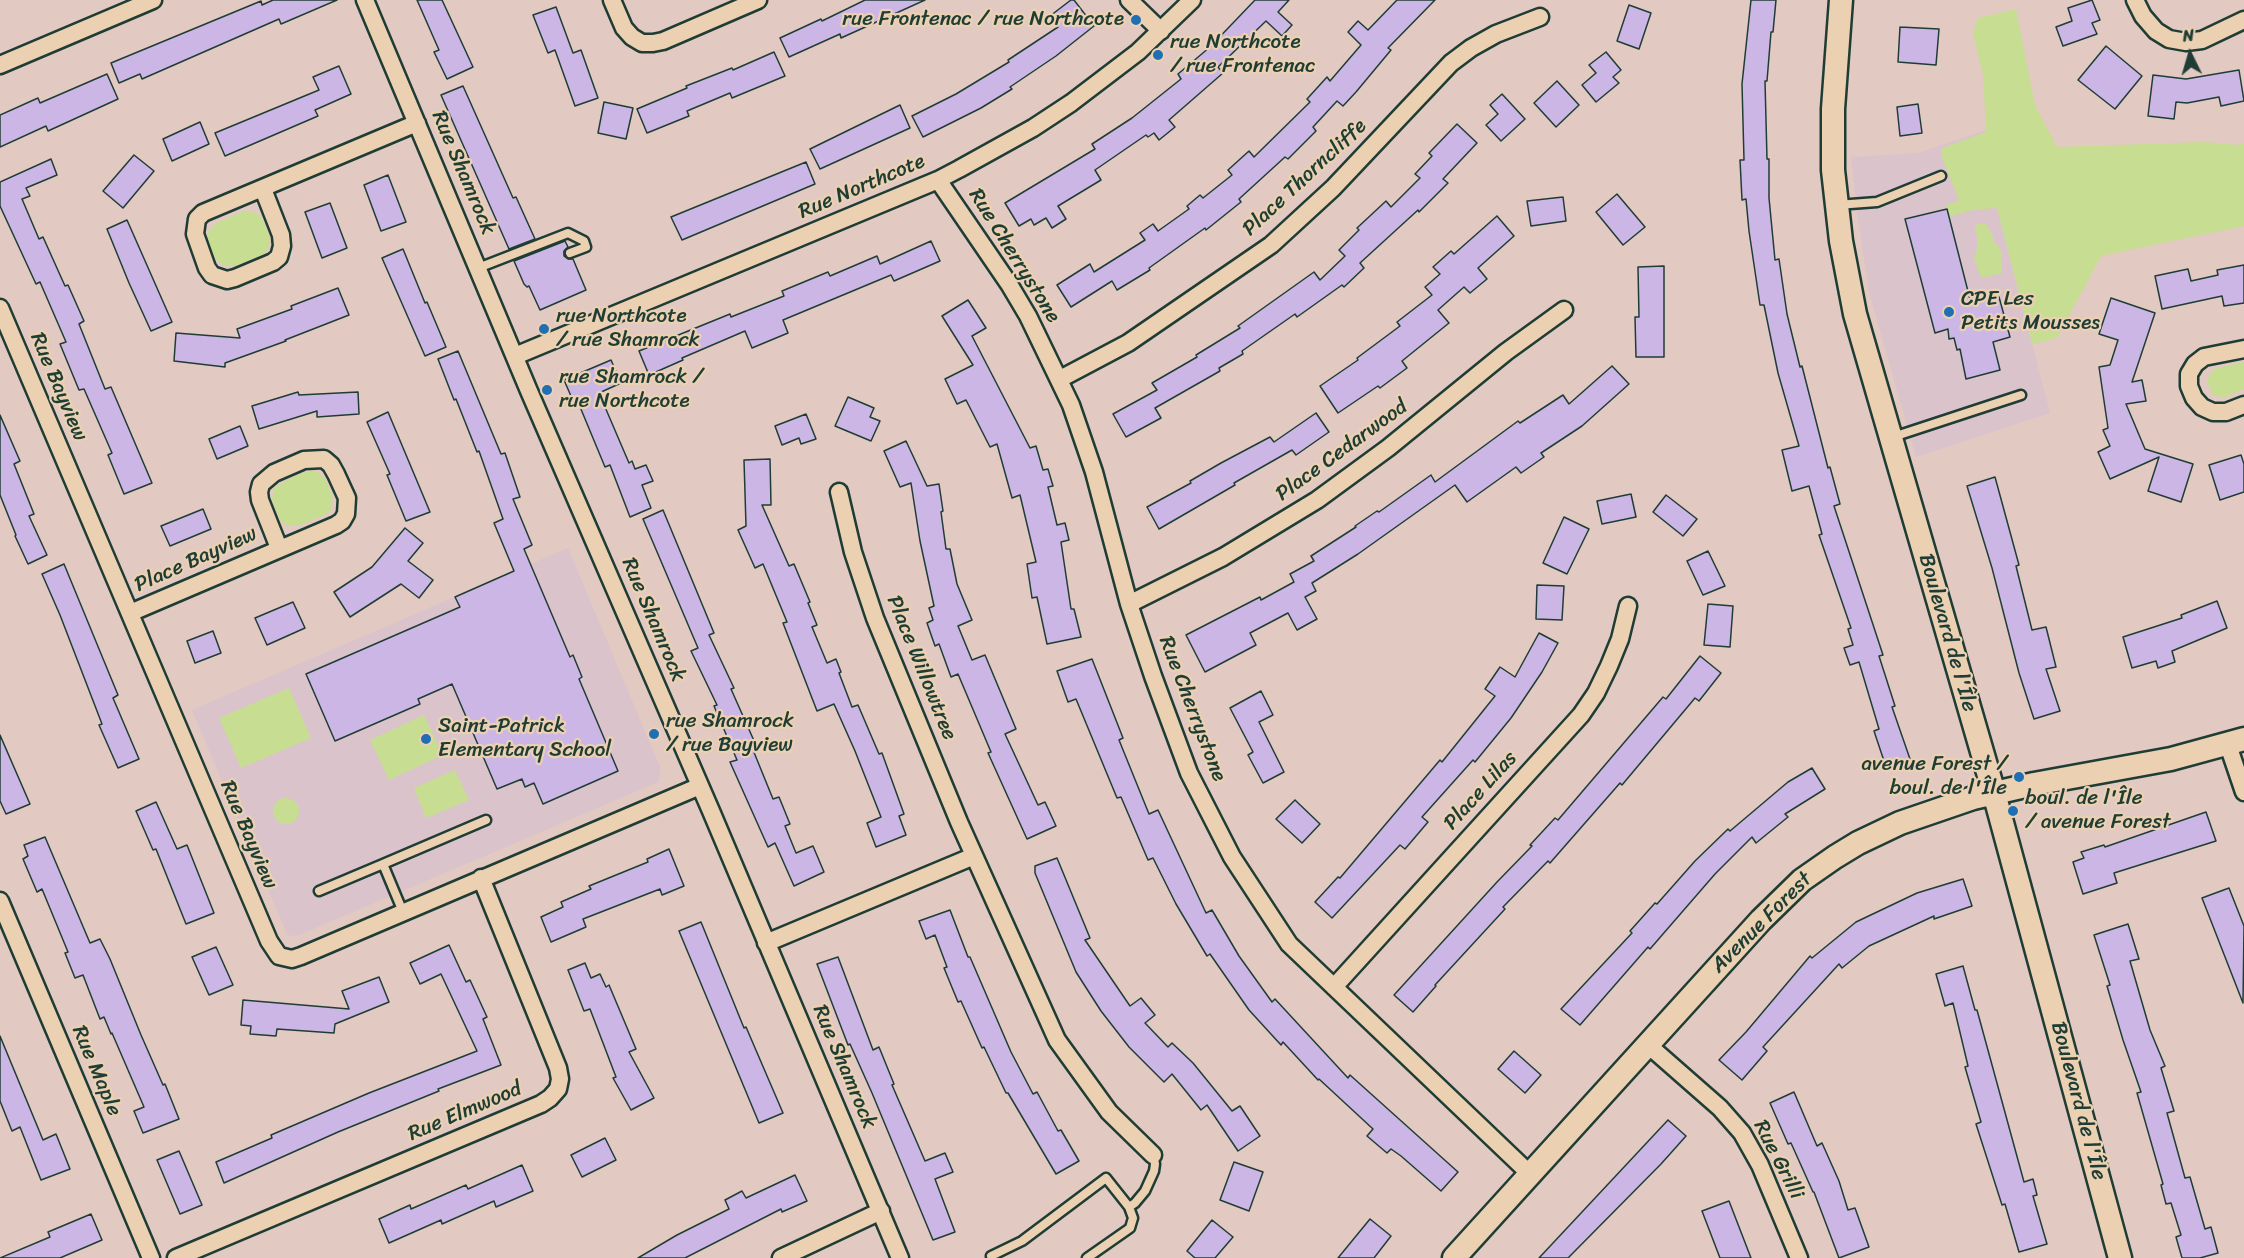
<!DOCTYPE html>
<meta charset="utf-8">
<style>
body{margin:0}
#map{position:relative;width:2244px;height:1258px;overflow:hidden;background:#e2c9c1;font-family:Sriracha,sans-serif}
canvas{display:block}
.north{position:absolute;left:2160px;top:24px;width:60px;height:60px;-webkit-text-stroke:4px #ebd1b2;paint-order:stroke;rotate:355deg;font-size:16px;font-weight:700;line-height:24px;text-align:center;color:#1f3d34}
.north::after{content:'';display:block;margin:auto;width:21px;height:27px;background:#1f3d34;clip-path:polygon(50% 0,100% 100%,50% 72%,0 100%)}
</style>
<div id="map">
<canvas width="2244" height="1258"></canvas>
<div class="north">N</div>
</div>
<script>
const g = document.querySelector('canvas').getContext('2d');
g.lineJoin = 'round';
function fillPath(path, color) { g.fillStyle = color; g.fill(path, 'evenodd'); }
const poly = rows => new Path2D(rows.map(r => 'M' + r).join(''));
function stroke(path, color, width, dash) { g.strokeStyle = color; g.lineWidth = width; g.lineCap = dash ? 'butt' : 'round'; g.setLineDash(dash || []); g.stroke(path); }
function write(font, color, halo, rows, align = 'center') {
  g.font = font + ' Sriracha,sans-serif'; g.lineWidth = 4.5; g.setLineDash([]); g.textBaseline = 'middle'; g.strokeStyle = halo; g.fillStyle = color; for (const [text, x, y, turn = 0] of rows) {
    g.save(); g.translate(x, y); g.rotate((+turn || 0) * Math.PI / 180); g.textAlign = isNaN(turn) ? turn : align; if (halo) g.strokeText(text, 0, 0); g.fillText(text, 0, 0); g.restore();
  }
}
fillPath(poly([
 [1986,130,1997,208,2050,413,1916,457,1869,292,1857,214,1851,157,1918,153],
 [568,548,660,767,660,779,656,783,299,935,291,936,287,934,192,710]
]), '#dbc3cc');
fillPath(poly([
 [2016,9,2035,105,2057,147,2204,142,2239,145,2244,143,2244,226,2101,256,2057,338,2032,344,1997,208,1972,210,1949,217,1946,205,1959,200,1942,158,1942,148,1986,132,1983,75,1973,34,1978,18],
 [244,211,251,211,261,216,270,237,270,245,265,253,259,256,236,266,224,266,216,259,208,243,208,232,216,223],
 [1986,223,1993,237,1994,243,1998,245,2001,252,2002,273,1981,278,1974,258,1977,249,1977,235,1975,231,1975,225],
 [2244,362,2244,389,2223,398,2212,394,2207,381,2212,371,2217,368],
 [314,470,325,478,333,496,331,510,325,515,298,526,286,525,281,522,272,500,274,488,294,476],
 [289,688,311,738,241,768,219,718],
 [424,715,443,755,389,780,370,740],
 [455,770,469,800,426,818,414,788],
 '273 811a13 13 0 1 1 26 0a13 13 0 1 1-26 0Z'
]), '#c7dd92');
const building = poly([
 [273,0,337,0,281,24,279,19,142,79,140,74,119,83,111,63,261,1,262,5,273,0],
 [417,0,442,0,473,67,447,79,434,52,439,50,417,0],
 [865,0,925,0,841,38,840,34,789,57,780,38,821,19,822,21,865,0],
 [1071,0,1074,0,1094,26,1056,56,1010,87,1012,89,981,108,923,137,912,116,956,94,1009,62,1008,60,1058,27,1050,16,1071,0],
 [1255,0,1289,0,1278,12,1292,25,1282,36,1266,21,1218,67,1223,73,1169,120,1175,127,1159,140,1154,133,1148,137,1146,135,1095,170,1101,180,1058,206,1066,219,1052,228,1046,218,1034,225,1031,219,1019,226,1005,203,1095,149,1092,144,1132,118,1181,79,1178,74,1210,47,1255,0],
 [1397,0,1435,0,1388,48,1391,50,1356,92,1343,106,1337,101,1313,127,1316,131,1288,159,1285,157,1239,199,1241,202,1206,230,1205,228,1149,268,1150,270,1117,290,1112,281,1071,307,1057,285,1090,264,1094,272,1145,240,1140,233,1153,224,1158,231,1189,209,1187,206,1200,195,1203,198,1232,175,1228,170,1249,151,1254,157,1310,102,1307,99,1327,77,1330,81,1361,45,1348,32,1358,21,1368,30,1397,0],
 [1751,0,1776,0,1773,32,1771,32,1767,81,1765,81,1767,159,1769,159,1769,198,1775,260,1779,259,1787,314,1800,367,1802,366,1828,468,1830,467,1840,504,1834,506,1883,655,1879,656,1895,706,1892,707,1910,759,1886,767,1874,731,1879,729,1859,662,1850,665,1844,648,1853,645,1848,629,1851,628,1819,535,1822,534,1809,486,1792,491,1782,450,1799,446,1778,373,1764,305,1760,305,1749,231,1746,199,1742,200,1740,160,1744,160,1742,84,1751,0],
 [2092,0,2100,20,2092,23,2097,34,2063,46,2056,27,2072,21,2068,8,2092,0],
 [1629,5,1651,13,1639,49,1617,41,1629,5],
 [556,7,573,53,581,50,598,98,575,106,555,50,548,53,533,15,556,7],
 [1900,27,1939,29,1936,65,1898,62,1900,27],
 [2106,46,2142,76,2115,109,2078,80,2106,46],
 [774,52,785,76,732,98,730,93,687,111,689,116,647,133,637,109,687,88,686,86,732,68,733,70,774,52],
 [1606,52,1621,70,1613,77,1619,83,1596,102,1582,85,1596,73,1589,65,1606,52],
 [339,66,351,94,315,110,318,116,225,156,215,133,319,90,313,77,339,66],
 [2239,70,2244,101,2221,106,2219,97,2187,103,2176,102,2174,119,2148,116,2153,75,2186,79,2239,70],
 [107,74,118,99,48,131,46,126,0,147,0,115,38,98,40,103,107,74],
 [1557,81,1579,105,1556,127,1534,103,1557,81],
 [463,86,513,198,516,197,535,239,509,249,441,95,463,86],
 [1502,94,1525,119,1501,141,1486,125,1498,114,1490,105,1502,94],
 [604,102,633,108,626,139,598,133,604,102],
 [1918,104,1922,133,1900,136,1897,107,1918,104],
 [900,105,910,128,820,169,810,149,900,105],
 [200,122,209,144,172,161,163,139,200,122],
 [1457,124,1477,143,1443,179,1448,183,1419,212,1418,210,1360,263,1364,268,1344,287,1342,285,1297,317,1295,314,1242,351,1243,354,1219,368,1220,371,1155,408,1161,418,1126,437,1113,414,1157,390,1152,383,1197,357,1196,355,1240,328,1238,326,1314,272,1320,280,1345,256,1339,250,1359,230,1357,228,1386,201,1391,207,1420,178,1415,174,1432,156,1429,153,1457,124],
 [134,155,154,171,123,208,103,191,134,155],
 [51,159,57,175,26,188,30,196,22,199,39,239,43,237,65,286,68,285,84,321,79,324,105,389,111,387,152,483,124,494,108,455,112,453,84,389,79,390,60,344,66,342,40,282,36,284,0,206,0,182,51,159],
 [806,162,815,184,682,240,671,217,806,162],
 [388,175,406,222,381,231,364,185,388,175],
 [1617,194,1645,227,1623,245,1596,212,1617,194],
 [1563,197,1566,221,1531,226,1527,201,1563,197],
 [330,203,347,248,322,258,305,212,330,203],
 [1947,209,1971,303,1999,297,2010,337,1993,342,2000,370,1966,379,1960,349,1957,350,1954,338,1949,339,1948,329,1935,333,1905,219,1947,209],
 [1497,216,1514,236,1478,268,1487,279,1470,293,1464,287,1438,310,1449,323,1402,361,1407,368,1380,388,1378,386,1338,413,1320,386,1358,360,1357,358,1400,326,1397,322,1432,295,1425,287,1440,274,1433,267,1451,251,1454,254,1497,216],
 [127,220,172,322,151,331,129,283,107,229,127,220],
 [565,241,568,247,564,251,564,256,568,259,573,259,586,290,540,310,529,286,527,287,524,284,514,261,565,241],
 [931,241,940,261,894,281,891,275,783,320,788,333,752,348,745,331,682,358,683,360,649,375,639,351,730,314,731,317,784,296,782,291,828,272,830,276,877,256,880,264,931,241],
 [403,249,425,303,427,302,446,347,425,356,382,258,403,249],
 [2244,265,2244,303,2224,306,2222,296,2162,309,2155,276,2188,269,2191,281,2218,275,2217,270,2244,265],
 [1664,266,1664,357,1636,357,1635,317,1639,317,1638,267,1664,266],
 [338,288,349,315,285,340,286,341,225,363,225,367,174,361,176,333,240,338,237,329,292,309,291,306,338,288],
 [2111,298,2155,313,2132,382,2142,380,2146,401,2126,404,2145,449,2193,464,2181,502,2148,491,2159,457,2110,479,2098,452,2110,446,2103,430,2108,428,2099,367,2110,365,2118,340,2099,334,2111,298],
 [968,300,986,328,972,336,1030,448,1036,446,1043,470,1048,469,1053,486,1048,487,1057,525,1065,523,1069,540,1061,542,1071,609,1074,609,1081,637,1047,644,1037,597,1032,598,1027,564,1036,562,1020,495,1012,498,997,444,990,447,966,400,957,404,945,379,973,365,942,316,968,300],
 [458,351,501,454,505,453,520,497,513,499,532,545,524,549,570,657,573,655,582,677,579,679,618,771,543,804,534,783,525,787,522,779,497,789,452,684,418,699,420,704,335,741,306,674,460,607,455,597,514,571,494,523,503,519,479,451,477,452,456,399,454,400,438,359,458,351],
 [611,360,621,383,599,393,629,463,632,461,635,469,646,465,653,481,642,485,651,508,630,517,610,465,605,467,578,402,574,403,564,380,611,360],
 [1612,366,1629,384,1582,426,1541,453,1544,457,1521,473,1516,467,1467,502,1455,485,1358,554,1312,583,1316,591,1305,597,1317,619,1297,630,1288,613,1250,633,1256,645,1205,672,1186,635,1260,597,1261,600,1294,582,1290,574,1314,561,1311,556,1356,527,1355,526,1377,511,1379,512,1431,475,1435,482,1518,421,1520,423,1563,395,1569,404,1612,366],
 [298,392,299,395,358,392,359,414,317,417,317,411,259,429,252,406,298,392],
 [848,397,874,408,870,417,880,421,871,441,835,426,848,397],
 [388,412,430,512,406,521,387,475,390,474,367,422,388,412],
 [1316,413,1329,432,1296,455,1292,450,1234,483,1235,485,1159,529,1147,507,1191,483,1190,481,1221,463,1270,437,1274,442,1316,413],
 [806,414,816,439,801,444,799,438,782,445,775,426,806,414],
 [0,415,20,461,14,464,34,514,29,516,47,555,28,564,15,536,16,535,0,495,0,415],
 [240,426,248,446,217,459,209,439,240,426],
 [906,441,927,486,939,484,943,511,941,512,946,549,950,549,957,584,972,620,958,626,972,660,985,655,1016,729,1005,734,1038,805,1045,802,1056,826,1027,839,988,753,991,752,958,674,951,677,939,644,935,646,927,623,933,620,929,608,934,606,920,541,911,483,900,487,884,451,906,441],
 [2241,455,2244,464,2244,492,2220,500,2209,465,2241,455],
 [770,459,771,505,762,505,789,566,794,564,810,602,808,603,817,625,812,627,827,663,836,659,841,672,839,673,852,707,858,705,879,754,882,753,904,814,899,816,906,835,876,847,867,823,881,817,855,751,834,704,817,711,783,623,787,622,763,564,755,568,738,530,746,526,744,460,770,459],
 [1995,477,2019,565,2016,566,2032,630,2046,627,2056,667,2046,669,2060,711,2034,719,2019,673,1992,568,1967,486,1995,477],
 [1631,494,1636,517,1602,524,1597,501,1631,494],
 [1666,495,1697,519,1683,536,1653,512,1666,495],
 [203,509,211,529,170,546,161,526,203,509],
 [663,510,714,633,709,635,734,688,731,689,755,743,751,745,773,799,779,797,790,824,785,826,796,853,813,846,824,872,794,886,775,843,768,847,730,762,737,760,714,706,717,705,691,651,698,648,643,519,663,510],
 [1564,517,1589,529,1567,574,1543,563,1564,517],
 [405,528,423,543,408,561,433,580,419,598,401,584,350,617,334,592,372,567,405,528],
 [1708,551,1725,586,1703,595,1687,561,1708,551],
 [64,564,118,695,113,698,139,759,118,768,99,725,102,724,60,615,42,574,64,564],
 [1537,585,1564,586,1562,620,1536,619,1537,585],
 [2217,601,2227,628,2172,651,2175,662,2158,668,2156,661,2132,668,2123,637,2182,618,2181,615,2217,601],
 [293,602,305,628,267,645,255,618,293,602],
 [1708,604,1733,606,1730,647,1704,645,1708,604],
 [213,631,221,653,195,663,187,641,213,631],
 [1539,633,1558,643,1542,672,1511,718,1475,762,1473,760,1422,817,1428,822,1405,849,1400,845,1332,918,1315,902,1338,877,1340,878,1440,760,1442,762,1495,696,1485,689,1500,667,1515,677,1539,633],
 [1700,656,1721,673,1699,701,1695,698,1622,785,1620,783,1550,863,1548,861,1503,907,1505,909,1435,985,1436,986,1413,1012,1394,995,1497,882,1532,846,1530,845,1555,818,1558,820,1663,697,1666,699,1700,656],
 [1092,659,1123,738,1119,740,1149,814,1158,810,1206,913,1212,910,1239,956,1272,1002,1275,999,1348,1078,1350,1075,1458,1172,1441,1191,1401,1156,1391,1149,1387,1153,1367,1136,1373,1129,1319,1079,1318,1080,1283,1042,1281,1045,1249,1010,1210,954,1207,956,1176,904,1153,858,1148,860,1121,797,1117,798,1076,699,1068,702,1057,671,1092,659],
 [1261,691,1273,715,1259,722,1284,772,1263,783,1248,755,1253,752,1230,708,1261,691],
 [0,735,30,804,6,814,0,801,0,735],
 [1812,768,1825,789,1785,814,1788,817,1756,843,1752,837,1715,874,1650,949,1648,947,1580,1025,1561,1009,1632,933,1630,931,1655,903,1657,904,1695,861,1728,829,1730,831,1788,782,1812,768],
 [1295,800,1320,824,1302,843,1276,819,1295,800],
 [156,802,177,849,187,845,214,913,186,924,156,849,153,850,136,811,156,802],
 [2206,812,2216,841,2114,873,2117,883,2083,894,2073,862,2084,858,2081,852,2104,845,2105,847,2206,812],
 [45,837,90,943,100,939,110,959,141,1035,163,1085,165,1084,179,1119,143,1133,134,1111,144,1107,112,1033,111,1034,104,1017,100,1019,83,975,75,978,65,953,68,952,42,889,37,892,23,859,28,856,24,845,45,837],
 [669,849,684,886,662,895,660,889,583,919,586,927,551,942,541,917,563,907,561,902,591,889,589,886,648,862,647,859,669,849],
 [1057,858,1090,938,1085,940,1130,1006,1141,998,1155,1015,1145,1023,1168,1047,1172,1043,1193,1063,1232,1111,1240,1106,1260,1136,1238,1151,1207,1105,1201,1110,1172,1074,1164,1082,1129,1047,1101,1011,1076,972,1035,873,1035,866,1057,858],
 [1963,879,1972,906,1934,919,1934,916,1869,946,1842,968,1839,964,1763,1047,1767,1051,1742,1080,1719,1060,1746,1032,1810,956,1812,958,1856,922,1917,893,1963,879],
 [2229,888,2244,926,2243,1003,2202,898,2229,888],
 [950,910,968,957,970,957,1011,1052,1033,1094,1037,1092,1058,1131,1061,1130,1079,1161,1056,1174,1008,1093,1006,1093,984,1047,982,1048,961,1001,958,1002,944,968,947,967,935,935,926,939,919,921,950,910],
 [701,922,744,1028,746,1027,783,1113,759,1123,679,931,701,922],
 [2128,924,2139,959,2130,961,2150,1030,2165,1066,2161,1068,2174,1111,2167,1113,2185,1178,2190,1177,2205,1229,2211,1227,2218,1253,2200,1258,2182,1258,2176,1237,2181,1235,2171,1203,2166,1204,2161,1185,2163,1184,2137,1093,2141,1092,2123,1040,2107,986,2110,985,2094,935,2128,924],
 [449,945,466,982,470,980,487,1017,483,1019,501,1065,438,1089,439,1091,338,1132,224,1183,216,1162,272,1138,271,1135,369,1093,477,1051,441,974,420,984,410,963,449,945],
 [216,947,233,985,209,995,192,957,216,947],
 [838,957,873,1050,879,1047,894,1084,892,1085,925,1161,945,1153,953,1172,935,1179,955,1232,933,1240,872,1093,850,1044,848,1045,817,964,838,957],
 [585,963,591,978,600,974,606,987,609,985,636,1049,629,1052,654,1098,631,1110,613,1078,616,1077,590,1009,584,1011,568,970,585,963],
 [1963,966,1975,1010,1977,1010,2024,1182,2033,1179,2037,1195,2033,1196,2047,1244,2019,1252,2005,1204,2002,1205,1976,1124,1981,1122,1965,1067,1968,1066,1953,1003,1945,1006,1936,974,1963,966],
 [379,977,389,1002,335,1024,334,1033,277,1029,276,1036,250,1034,251,1026,241,1025,243,1000,349,1009,342,991,379,977],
 [0,1036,43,1140,56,1134,70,1169,41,1180,20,1127,12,1131,0,1101,0,1036],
 [1514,1051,1541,1075,1525,1093,1498,1069,1514,1051],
 [1794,1092,1817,1146,1822,1143,1839,1181,1848,1210,1855,1208,1869,1247,1839,1258,1814,1192,1813,1192,1791,1143,1788,1144,1770,1103,1794,1092],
 [1668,1120,1686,1136,1661,1164,1568,1258,1539,1258,1668,1120],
 [605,1138,616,1160,582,1177,571,1155,605,1138],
 [179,1151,202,1205,180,1214,157,1160,179,1151],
 [1234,1162,1263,1172,1249,1211,1220,1200,1234,1162],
 [522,1165,533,1191,496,1207,494,1201,442,1224,441,1220,389,1243,379,1219,410,1205,411,1209,466,1185,468,1189,522,1165],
 [795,1175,807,1201,782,1212,781,1209,685,1258,638,1258,677,1235,729,1209,725,1200,742,1191,746,1198,795,1175],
 [1729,1201,1751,1258,1720,1258,1702,1211,1729,1201],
 [91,1214,102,1240,60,1258,0,1258,50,1237,48,1232,91,1214],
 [1370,1219,1391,1236,1374,1258,1338,1258,1370,1219],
 [1212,1220,1233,1237,1215,1258,1195,1258,1187,1251,1212,1220]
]);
fillPath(building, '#ccb6e5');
stroke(building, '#1f3d34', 1.5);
const lane = poly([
 [1837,205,1877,202,1941,176],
 [478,268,568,233,584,241,586,247,570,253],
 [1893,437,2021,395],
 [319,891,383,864],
 [403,912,383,864,486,820],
 [1129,1207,1135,1203,1145,1191,1154,1171,1155,1164,1153,1155],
 [992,1258,991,1256,1022,1241,1106,1178,1129,1207,1133,1218,1130,1228,1087,1258]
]);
const street = poly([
 [365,0,529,391,711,811,900,1258],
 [612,0,624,28,632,37,642,43,653,43,663,41,758,0],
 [1129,0,1161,31],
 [2135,0,2143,16,2156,31,2169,39,2186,42,2202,40,2244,20],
 [0,65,153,0],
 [938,180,1009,284,1028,316,1071,405,1094,472,1129,604,1153,676,1189,773,1232,857,1289,944,1530,1174],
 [263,189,281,235,282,246,279,257,273,262,235,278,227,280,212,275,207,268,195,234,197,219,203,213,417,123],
 [0,308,269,941,279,956,292,959,301,956,700,786],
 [2244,349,2204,357,2195,364,2189,374,2189,386,2194,398,2202,407,2213,412,2226,412,2244,405],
 [515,356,938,180,959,169,1033,128,1071,103,1138,52,1192,0],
 [1060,379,1128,343,1271,245,1333,188,1451,63,1471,48,1496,34,1540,17],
 [839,492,853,552,875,618,959,822,1057,1040,1109,1112,1153,1155],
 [1129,604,1223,557,1317,500,1388,448,1506,352,1564,310],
 [130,613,336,525,342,521,346,514,347,498,336,474,331,465,324,459,304,460,274,473,261,484,259,492,260,500,279,548],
 [2228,745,2244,792],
 [0,901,151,1258],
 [766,943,974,856],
 [1334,987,1581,715,1596,693,1609,666,1620,639,1628,606],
 [1647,1044,1720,1108,1742,1133,1760,1165,1799,1258],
 [176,1258,541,1104,550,1098,558,1089,560,1079,558,1068,481,878],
 [781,1258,881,1211]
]);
const secondary = poly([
 [1841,0,1833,109,1833,170,1841,241,1855,314,1994,793,2120,1258],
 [1454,1258,1761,920,1802,880,1835,857,1858,843,1900,823,1973,798,2034,784,2171,759,2244,739]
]);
stroke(lane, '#1f3d34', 13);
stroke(street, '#1f3d34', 21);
stroke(secondary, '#1f3d34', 27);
stroke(lane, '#ebd1b2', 8);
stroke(street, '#ebd1b2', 16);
stroke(secondary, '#ebd1b2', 22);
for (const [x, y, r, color] of [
 [1136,20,6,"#1f6fb2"],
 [1158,55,6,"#1f6fb2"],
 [1949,312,6,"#1f6fb2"],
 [544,329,6,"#1f6fb2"],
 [547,390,6,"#1f6fb2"],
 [654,734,6,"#1f6fb2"],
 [426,739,6,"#1f6fb2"],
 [2019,777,6,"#1f6fb2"],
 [2013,811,6,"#1f6fb2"]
]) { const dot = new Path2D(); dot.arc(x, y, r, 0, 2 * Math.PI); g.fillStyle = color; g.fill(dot); stroke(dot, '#ebd1b2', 2); }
write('21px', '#1f3d34', '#ebd1b2', [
 ["rue Frontenac / rue Northcote",1124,20,"right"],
 ["rue Northcote",1170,43],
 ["/ rue Frontenac",1170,67],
 ["CPE Les",1961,300],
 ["Petits Mousses",1961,324],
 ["rue Northcote",556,317],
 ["/ rue Shamrock",556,341],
 ["rue Shamrock /",559,378],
 ["rue Northcote",559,402],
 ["rue Shamrock",666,722],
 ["/ rue Bayview",666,746],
 ["Saint-Patrick",438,727],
 ["Elementary School",438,751],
 ["avenue Forest /",2007,765,"right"],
 ["boul. de l'Île",2007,789,"right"],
 ["boul. de l'Île",2025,799],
 ["/ avenue Forest",2025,823]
], 'left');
write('21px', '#1f3d34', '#ebd1b2', [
 ["Rue Shamrock",463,173,67],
 ["Place Thorncliffe",1305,178,-43],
 ["Rue Northcote",862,187,-23],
 ["Rue Cherrystone",1014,256,58],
 ["Rue Bayview",58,387,67],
 ["Place Cedarwood",1342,451,-36],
 ["Place Bayview",196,560,-24],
 ["Rue Shamrock",653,620,67],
 ["Boulevard de l'Île",1947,633,74],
 ["Place Willowtree",921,668,68],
 ["Rue Cherrystone",1192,709,69],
 ["Place Lilas",1481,791,-48],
 ["Rue Bayview",248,835,67],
 ["Avenue Forest",1762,923,-45],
 ["Rue Shamrock",844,1067,67],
 ["Rue Maple",96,1071,67],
 ["Boulevard de l'Île",2078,1101,75],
 ["Rue Elmwood",465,1112,-23],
 ["Rue Grilli",1778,1160,63]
]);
</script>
